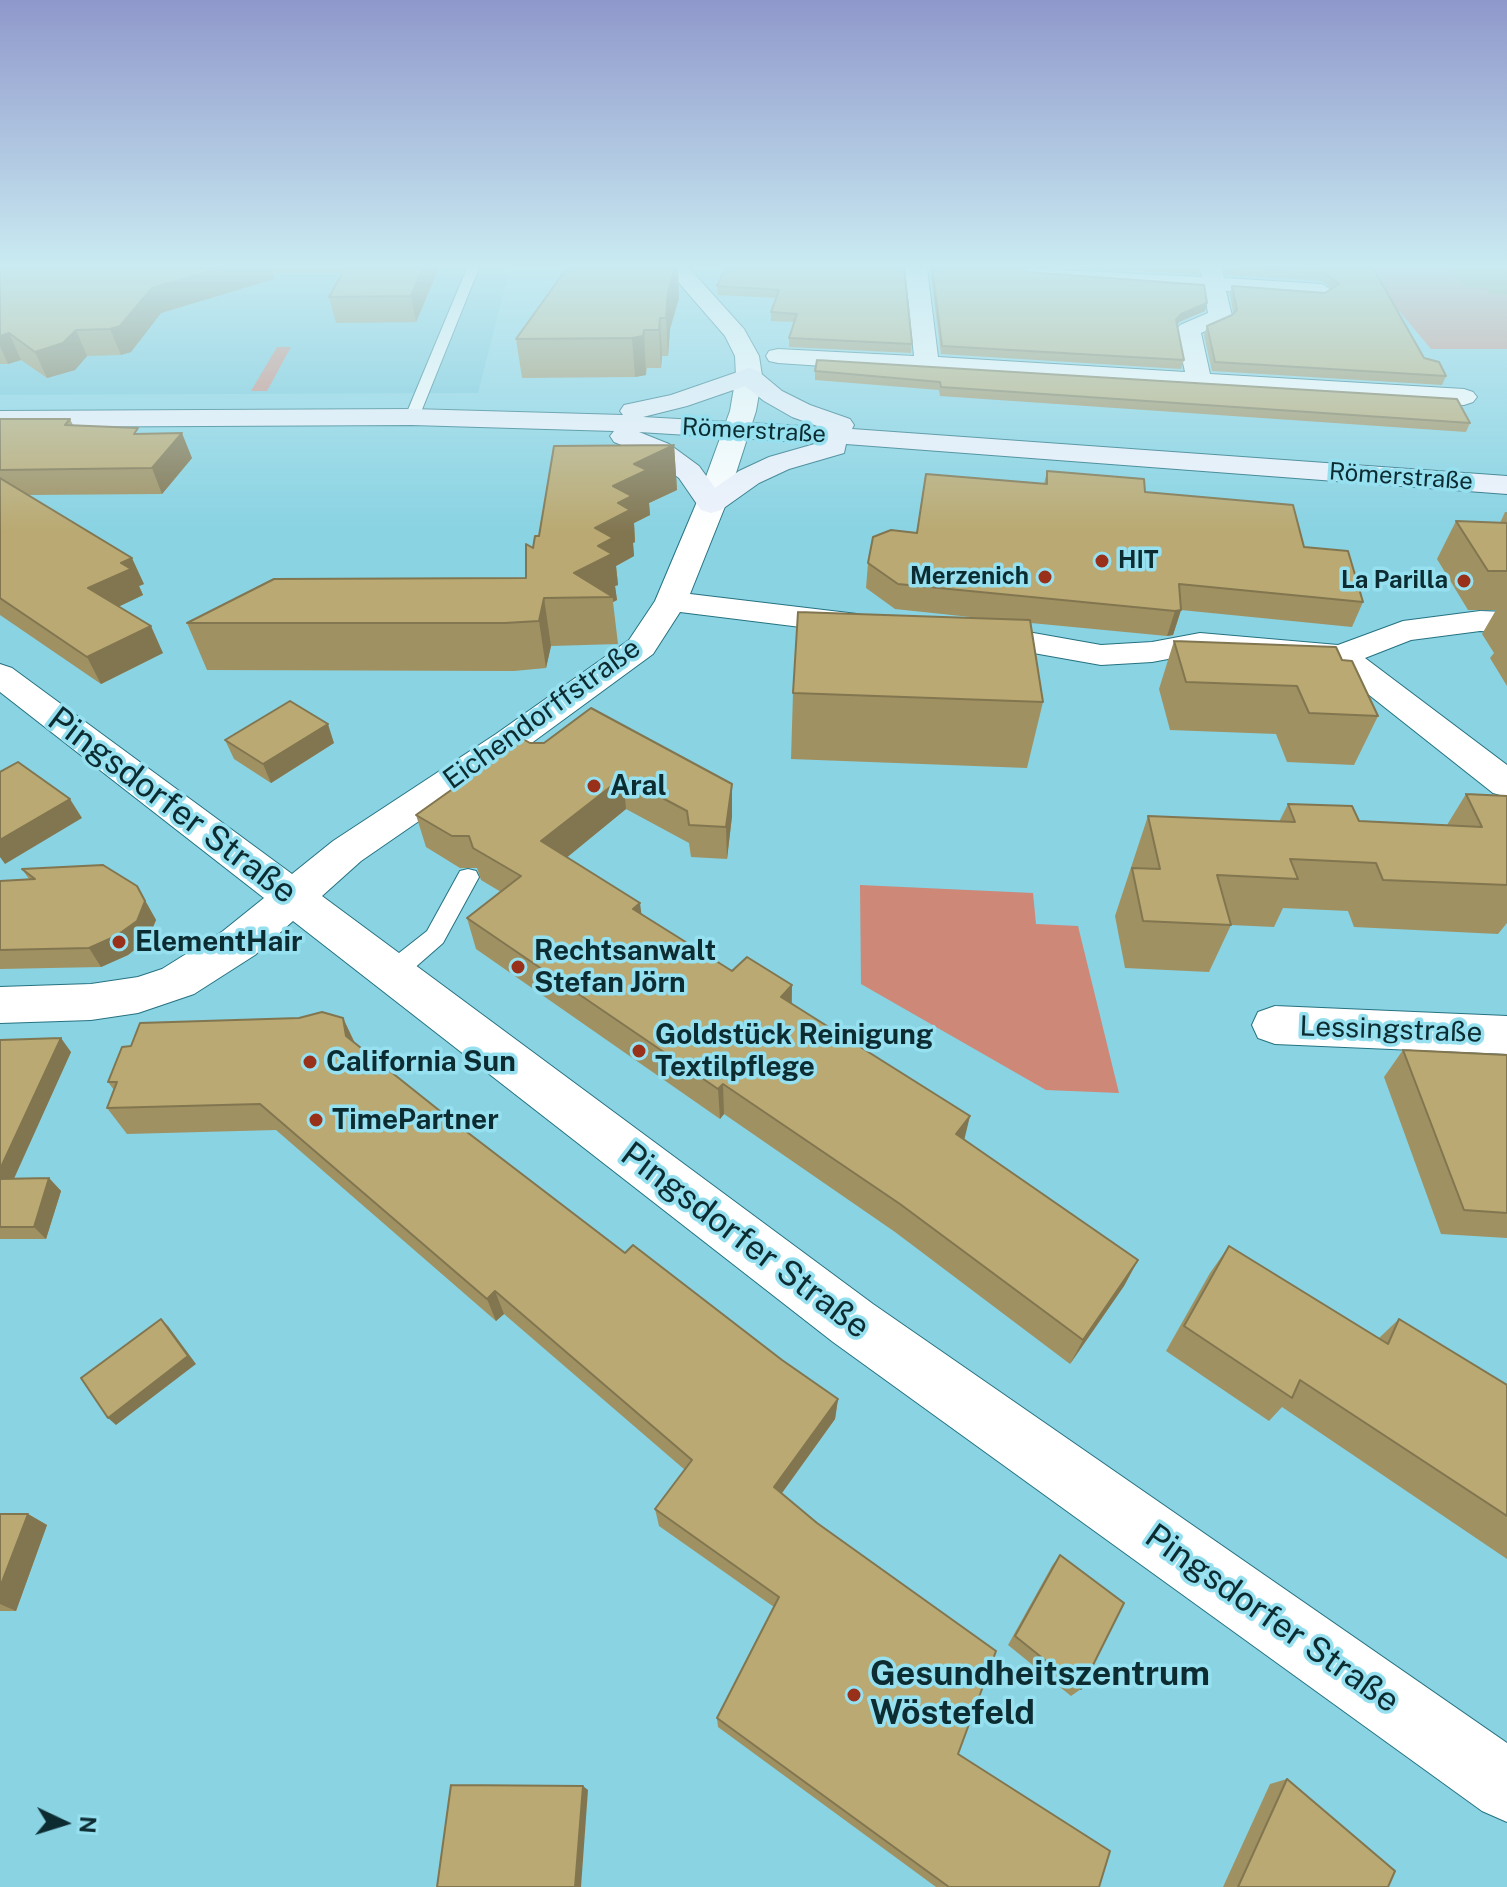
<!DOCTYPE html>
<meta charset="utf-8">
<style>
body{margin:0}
#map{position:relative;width:1507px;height:1887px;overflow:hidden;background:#89d3e3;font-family:"Public Sans",sans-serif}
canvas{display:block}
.north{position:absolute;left:24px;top:1783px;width:80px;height:80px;-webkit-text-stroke:6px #96e0f0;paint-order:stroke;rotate:94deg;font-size:22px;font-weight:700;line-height:32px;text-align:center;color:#0c2c32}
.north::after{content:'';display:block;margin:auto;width:28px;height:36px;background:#0c2c32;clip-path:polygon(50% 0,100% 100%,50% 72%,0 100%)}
</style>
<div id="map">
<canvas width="1507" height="1887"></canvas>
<div class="north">N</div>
</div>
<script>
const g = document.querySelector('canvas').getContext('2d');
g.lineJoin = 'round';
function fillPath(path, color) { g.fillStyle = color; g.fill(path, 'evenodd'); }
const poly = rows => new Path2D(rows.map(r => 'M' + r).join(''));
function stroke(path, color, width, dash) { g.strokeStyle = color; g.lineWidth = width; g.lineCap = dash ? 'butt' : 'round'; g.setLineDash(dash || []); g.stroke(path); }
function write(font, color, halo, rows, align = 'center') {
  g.font = font + ' "Public Sans",sans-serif'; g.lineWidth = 7; g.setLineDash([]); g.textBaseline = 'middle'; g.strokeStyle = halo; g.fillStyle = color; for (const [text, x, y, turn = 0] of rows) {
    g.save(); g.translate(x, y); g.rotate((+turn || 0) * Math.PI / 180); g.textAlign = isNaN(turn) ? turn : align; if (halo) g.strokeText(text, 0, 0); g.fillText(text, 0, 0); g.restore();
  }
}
fillPath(poly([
 [0,268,510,268,478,393,0,395]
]), '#73c8da');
fillPath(poly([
 [1363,268,1507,268,1507,349,1431,349],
 [277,347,291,347,267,391,251,391],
 [860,885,1033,893,1036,924,1078,926,1119,1093,1046,1090,861,984]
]), '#cd8878');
const service = poly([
 [467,268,479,268,419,417,417,420,407,420,405,417,467,268],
 [468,869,476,871,479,877,443,943,403,978,394,980,385,978,382,971,385,964,427,931,460,871,468,869]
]);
const minor = poly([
 [666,268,689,268,744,329,759,356,762,376,756,411,726,504,690,594,857,614,869,617,874,624,869,631,857,634,680,612,653,654,522,750,361,861,322,896,873,1304,1507,1743,1507,1822,1482,1811,833,1342,293,921,255,955,194,994,138,1013,91,1020,0,1023,0,987,91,984,138,977,162,969,223,931,264,898,0,692,0,664,12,668,292,874,333,841,496,734,629,640,655,601,696,504,730,411,736,376,735,356,725,336,666,268],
 [905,268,927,268,938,357,1185,372,1176,330,1180,325,1208,313,1204,290,1033,278,1025,277,1022,268,1202,277,1200,268,1222,268,1224,278,1322,284,1333,291,1322,298,1226,291,1232,316,1228,321,1201,333,1210,374,1464,389,1473,392,1477,397,1473,402,1464,405,1200,391,778,363,769,361,766,356,769,351,778,349,914,356,905,268],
 [1480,611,1507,612,1507,632,1480,631,1411,640,1365,658,1507,765,1507,797,1493,793,1330,664,1200,653,1152,662,1101,665,977,643,965,640,960,633,965,626,977,623,1101,645,1152,642,1200,633,1338,645,1403,621,1480,611],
 [1275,1006,1507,1016,1507,1054,1275,1044,1258,1038,1252,1025,1258,1012,1275,1006]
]);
const secondary = poly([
 [749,368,758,371,782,391,810,405,850,419,854,425,852,429,1507,476,1507,494,846,444,844,453,789,469,759,483,721,510,711,513,701,510,679,478,649,456,614,442,610,436,614,431,412,425,0,427,0,411,412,409,623,415,620,411,624,405,671,395,749,368],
 [745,386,764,401,792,417,820,427,643,417,687,406,745,386],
 [639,432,818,443,769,457,739,471,715,488,699,466,669,444,639,432]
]);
stroke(service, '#257281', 2);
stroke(minor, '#257281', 2);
stroke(secondary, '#257281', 2);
fillPath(service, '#fff');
fillPath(minor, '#fff');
fillPath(secondary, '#eff2fc');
fillPath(poly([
 [0,268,272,268,274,279,161,313,131,352,121,355,87,356,75,370,47,378,21,360,8,364,0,364],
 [273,268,439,268,416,322,336,323,329,297,342,273,275,273],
 [726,268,912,344,911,353,789,347,789,338,795,322,771,321,771,312,776,298,718,295,717,286],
 [930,268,1024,268,1026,272,1205,311,1179,322,1177,325,1184,360,1181,369,941,354],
 [1061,268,1200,268,1198,274],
 [1223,268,1373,268,1424,358,1446,376,1442,385,1212,371,1204,335,1207,326,1232,315,1233,313,1230,294,1232,286,1325,293,1331,288,1322,281,1226,275],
 [1447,268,1507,268,1507,295,1491,294,1485,288,1464,287],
 [679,298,670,329,668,356,662,356,661,368,647,368,646,375,635,377,522,378,516,339],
 [815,371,1470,423,1466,432,940,396,939,390,815,380],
 [0,419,70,419,73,425,140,434,192,458,162,494,27,495,144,584,139,586,143,595,118,607,163,653,101,684,0,615],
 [674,445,677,490,649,503,650,515,634,523,635,542,633,543,634,556,616,566,618,585,615,586,617,600,613,602,618,644,551,646,546,668,514,671,207,670,187,623,526,578,533,548,539,536],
 [1047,471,1145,492,1304,547,1363,602,1352,627,1181,610,1173,635,1167,636,1031,623,1043,702,1027,768,791,759,793,693,989,619,895,609,866,588,868,563,917,533,1044,484],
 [1505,512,1507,512,1507,686,1490,658,1494,653,1482,634,1496,610,1468,610,1437,559,1456,521,1500,523],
 [1174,641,1342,660,1378,716,1354,765,1287,762,1276,734,1170,730,1159,689],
 [225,740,334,743,271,783,234,759],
 [530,743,732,784,732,816,727,859,691,857,689,843,626,809,567,857,642,914,732,971,792,985,792,1004,964,1140,1138,1260,1124,1286,1070,1364,895,1232,724,1114,720,1119,476,949,467,918,501,892,481,880,477,868,460,868,426,847,416,815],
 [1466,794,1507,796,1507,923,1498,934,1354,927,1348,911,1283,908,1274,927,1231,925,1209,972,1125,968,1115,916,1148,816,1279,822,1288,804,1359,821,1447,825],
 [22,869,137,886,156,920,148,939,128,955,101,967,0,969,0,881,29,879],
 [343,1018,355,1043,450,1119,625,1253,838,1399,835,1419,782,1493,958,1754,1099,1887,936,1887,718,1727,717,1718,774,1607,659,1526,655,1509,685,1470,504,1314,496,1321,276,1130,127,1134,107,1108,114,1090,108,1082],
 [0,1040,71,1052,13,1179,49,1178,61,1191,46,1239,0,1239],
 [1403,1050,1507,1055,1507,1238,1441,1234,1384,1077],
 [1229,1246,1379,1338,1399,1319,1507,1385,1507,1559,1282,1407,1269,1421,1166,1351,1210,1273],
 [0,1514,28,1514,47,1525,16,1611,0,1611],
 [1060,1555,1081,1689,1071,1696,1008,1645,1052,1566],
 [1287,1779,1388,1887,1223,1887,1270,1784]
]), '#a09162');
fillPath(poly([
 [221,268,272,268,274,279,161,313,131,352,121,355,110,329,152,288],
 [423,268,439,268,416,322,411,296],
 [675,268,678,268,679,298,670,329,668,356,666,318,668,292],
 [1207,303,1205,311,1179,322,1174,328,1176,320,1181,314],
 [660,318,662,356,661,368,659,330],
 [76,330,87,356,75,370,47,378,35,352],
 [644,330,646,375,635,377,632,338],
 [9,333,21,360,8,364,0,346,0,336],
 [182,433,192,458,162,494,152,468],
 [674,445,677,490,649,503,650,515,634,523,635,542,633,543,634,556,616,566,618,585,615,586,617,600,613,602,613,597,574,573,613,486,634,464],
 [132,558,144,584,139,586,143,595,101,615,88,588,121,563],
 [544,598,551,646,546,668,539,621],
 [1181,610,1173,635,1167,636,1175,611],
 [151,626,163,653,101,684,87,657],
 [328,724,334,743,271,783,263,764],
 [623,777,626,809,548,873,541,841],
 [732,784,732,816,727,859,726,827],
 [70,799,82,818,5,864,0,857,0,840],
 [137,886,156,920,148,939,128,955,101,967,89,948],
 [640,903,644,934,633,909],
 [792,985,791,1016,781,997],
 [343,1018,355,1044,346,1036],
 [61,1038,71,1052,8,1192,0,1184,0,1169],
 [723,1084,724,1114,720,1119,718,1089],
 [970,1116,963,1145,956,1134],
 [49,1178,61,1191,46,1239,34,1227],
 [1138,1260,1124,1286,1070,1364,1083,1340],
 [495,1291,504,1314,496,1321,487,1299],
 [161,1319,168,1326,196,1364,116,1425,108,1418],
 [838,1399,835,1419,774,1504,774,1487],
 [28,1514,47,1525,16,1611,0,1604,0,1587],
 [583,1786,588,1790,581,1887,575,1887]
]), '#827650');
const building = poly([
 [0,268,221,268,152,288,120,326,110,329,76,330,63,343,35,352,9,333,0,336,0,268],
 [345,268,423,268,411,296,329,297,345,268],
 [567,268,675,268,668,292,666,318,660,318,659,330,644,330,643,336,632,338,516,339,567,268],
 [726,268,904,268,912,344,789,338,797,314,771,312,779,290,717,286,726,268],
 [932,268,1024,268,1026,272,1204,285,1207,303,1181,314,1176,320,1184,360,942,346,932,268],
 [1243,268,1373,268,1424,358,1439,362,1446,376,1215,362,1207,326,1232,315,1237,310,1232,286,1325,293,1339,284,1325,273,1243,268],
 [817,360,1457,399,1470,423,941,387,940,382,815,371,817,360],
 [0,419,70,419,65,425,138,428,134,434,182,433,152,468,0,470,0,419],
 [674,445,634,464,647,470,613,486,632,496,618,503,630,510,595,528,613,538,598,546,612,554,574,573,613,597,544,598,539,621,505,623,187,623,274,579,526,578,526,544,533,548,535,536,539,536,554,446,674,445],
 [1047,471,1144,479,1145,492,1293,505,1304,547,1348,551,1363,602,1179,584,1181,610,1175,611,898,584,868,563,873,537,891,530,917,533,926,474,1047,484,1047,471],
 [0,478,132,558,121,563,131,569,88,588,151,626,87,657,0,598,0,478],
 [1456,521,1507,523,1507,571,1488,571,1456,521],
 [798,612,1030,620,1043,702,793,693,798,612],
 [1174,641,1336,647,1342,660,1352,661,1378,716,1309,713,1297,686,1186,682,1174,641],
 [290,701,328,724,263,764,225,740,290,701],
 [591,708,732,784,726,827,689,825,687,811,623,777,541,841,640,903,633,909,732,971,747,957,792,985,781,997,970,1116,956,1134,1138,1260,1083,1340,900,1204,723,1084,718,1089,467,918,521,876,473,848,469,836,452,836,416,815,523,739,530,743,544,743,591,708],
 [18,762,70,799,0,840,0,772,18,762],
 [1466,794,1507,796,1507,885,1383,880,1376,863,1290,859,1298,879,1217,875,1231,925,1143,921,1132,868,1160,869,1148,816,1295,822,1288,804,1352,806,1359,821,1482,827,1466,794],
 [103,865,137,886,145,901,137,921,116,936,89,948,0,950,0,881,35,879,22,869,103,865],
 [322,1012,343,1018,346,1036,450,1119,625,1253,633,1245,782,1360,838,1399,774,1487,817,1523,996,1651,958,1754,1110,1851,1099,1887,949,1887,717,1718,779,1597,655,1509,692,1460,495,1291,487,1299,260,1104,107,1108,117,1082,108,1082,122,1047,131,1046,140,1023,299,1018,322,1012],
 [61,1038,0,1169,0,1040,61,1038],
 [1403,1050,1507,1055,1507,1213,1464,1210,1403,1050],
 [49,1178,34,1227,0,1227,0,1179,49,1178],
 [1229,1246,1388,1344,1399,1319,1507,1385,1507,1516,1300,1380,1292,1398,1184,1326,1229,1246],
 [161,1319,188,1356,108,1418,81,1378,161,1319],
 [0,1514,28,1514,0,1587,0,1514],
 [1060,1555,1124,1603,1081,1689,1015,1636,1060,1555],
 [1287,1779,1395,1871,1388,1887,1238,1887,1287,1779],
 [451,1785,583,1786,575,1887,437,1887,451,1785]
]);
fillPath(building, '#baa972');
stroke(building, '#827650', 2);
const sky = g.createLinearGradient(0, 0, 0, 532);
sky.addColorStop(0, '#8f98cb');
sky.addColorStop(0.5, '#caebf2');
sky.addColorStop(1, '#caebf200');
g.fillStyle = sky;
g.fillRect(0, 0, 1507, 532);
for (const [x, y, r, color] of [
 [1102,561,8,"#99301a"],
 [1045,577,8,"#99301a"],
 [1464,581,8,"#99301a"],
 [594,786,8,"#99301a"],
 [119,942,8,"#99301a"],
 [518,967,8,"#99301a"],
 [639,1051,8,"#99301a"],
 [310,1062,8,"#99301a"],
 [316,1120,8,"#99301a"],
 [854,1695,8,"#99301a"]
]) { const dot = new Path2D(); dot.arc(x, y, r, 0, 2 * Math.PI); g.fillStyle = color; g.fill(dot); stroke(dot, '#96e0f0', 3); }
write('24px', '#0c2c32', '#96e0f0', [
 ["Römerstraße",754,431,3],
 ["Römerstraße",1401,477,4]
]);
write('bold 24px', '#0c2c32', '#96e0f0', [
 ["HIT",1118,561,"left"],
 ["Merzenich",1029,577],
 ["La Parilla",1448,581]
], 'right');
write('28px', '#0c2c32', '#96e0f0', [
 ["Eichendorffstraße",542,714,-36],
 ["Lessingstraße",1391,1030,2]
]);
write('bold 28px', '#0c2c32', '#96e0f0', [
 ["Aral",610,786],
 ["ElementHair",135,942],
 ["Rechtsanwalt",534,951],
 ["Stefan Jörn",534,983],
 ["Goldstück Reinigung",655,1035],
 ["Textilpflege",655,1067],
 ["California Sun",326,1062],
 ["TimePartner",332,1120]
], 'left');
write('34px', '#0c2c32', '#96e0f0', [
 ["Pingsdorfer Straße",172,806,37],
 ["Pingsdorfer Straße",745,1241,37],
 ["Pingsdorfer Straße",1272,1619,35]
]);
write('bold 34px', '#0c2c32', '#96e0f0', [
 ["Gesundheitszentrum",870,1675],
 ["Wöstefeld",870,1714]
], 'left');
</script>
